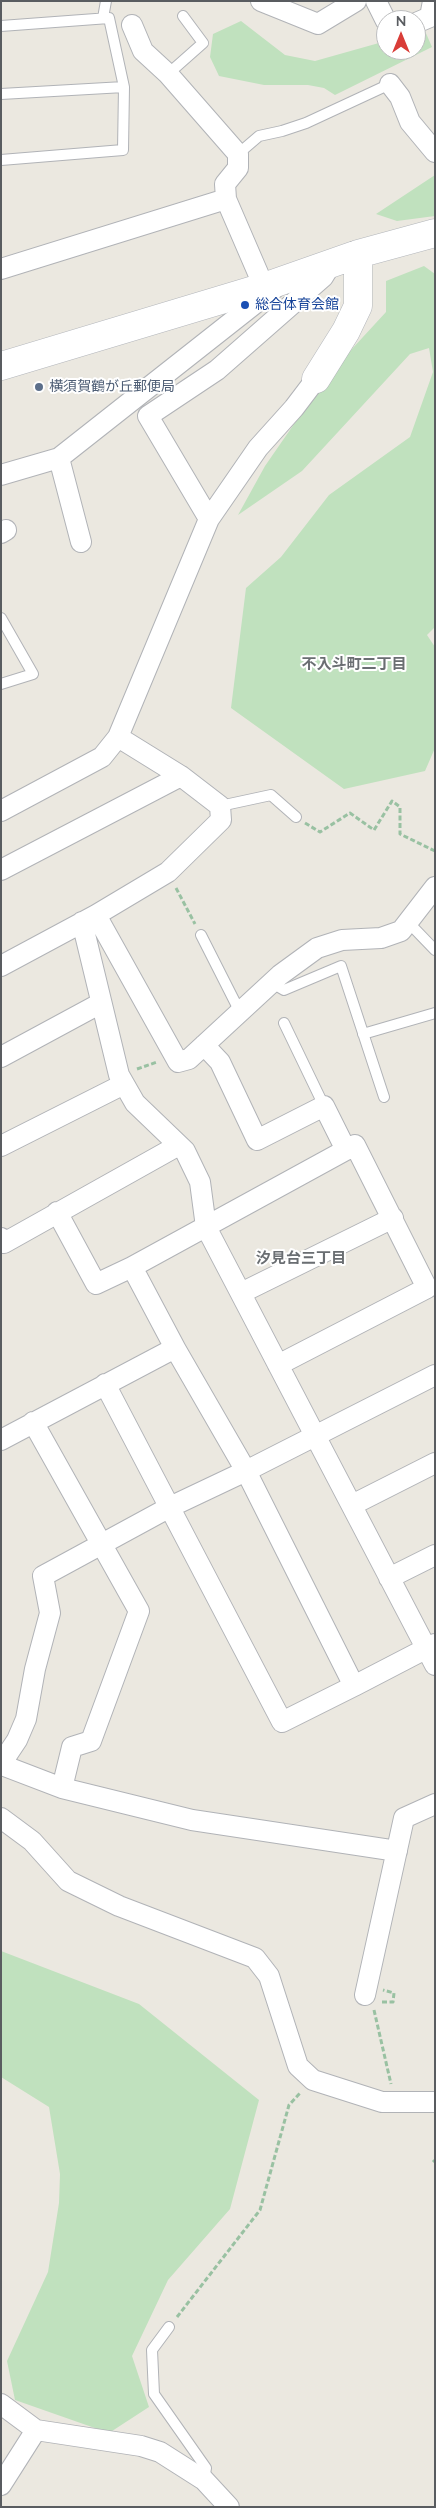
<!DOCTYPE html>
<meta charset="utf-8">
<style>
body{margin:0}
#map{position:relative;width:436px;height:2508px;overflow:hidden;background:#ebe8e0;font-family:Mulish,sans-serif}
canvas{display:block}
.frame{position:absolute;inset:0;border:2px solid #595c60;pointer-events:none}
.north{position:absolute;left:376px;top:10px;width:50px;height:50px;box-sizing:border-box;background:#fff;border:1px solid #bdbebf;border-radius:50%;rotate:0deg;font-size:14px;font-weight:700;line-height:20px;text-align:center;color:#595c60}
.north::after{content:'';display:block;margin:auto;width:18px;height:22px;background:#d93d38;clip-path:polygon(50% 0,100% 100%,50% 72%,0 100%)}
</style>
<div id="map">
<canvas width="436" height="2508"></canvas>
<div class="frame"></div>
<div class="north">N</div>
</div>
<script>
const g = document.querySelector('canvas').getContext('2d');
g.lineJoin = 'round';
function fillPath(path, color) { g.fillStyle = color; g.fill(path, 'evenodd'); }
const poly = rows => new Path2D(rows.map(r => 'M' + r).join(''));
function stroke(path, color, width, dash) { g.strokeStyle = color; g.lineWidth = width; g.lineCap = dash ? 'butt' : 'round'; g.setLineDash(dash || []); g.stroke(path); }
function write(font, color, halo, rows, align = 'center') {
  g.font = font + ' Mulish,"Noto Sans JP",sans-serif'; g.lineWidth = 4; g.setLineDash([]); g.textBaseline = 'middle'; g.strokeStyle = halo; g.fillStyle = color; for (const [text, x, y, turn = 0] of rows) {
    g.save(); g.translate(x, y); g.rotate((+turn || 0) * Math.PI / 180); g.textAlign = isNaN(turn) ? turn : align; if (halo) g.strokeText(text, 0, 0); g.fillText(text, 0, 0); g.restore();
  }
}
fillPath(poly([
 [241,21,285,55,315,61,386,41,386,50,416,50,416,33,425,31,432,47,335,95,324,88,308,85,264,85,219,76,210,57,213,34],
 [435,175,435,216,397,221,376,214],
 [424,266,435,274,435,627,427,635,435,647,435,748,425,771,344,789,231,708,246,588,281,557,329,495,410,437,433,372,429,348,410,354,302,471,238,515,265,466,328,375,386,312,386,281],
 [1,1951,139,2004,259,2100,230,2209,168,2280,132,2356,149,2407,109,2433,15,2400,7,2361,48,2272,59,2203,60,2174,49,2107,1,2077]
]), '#c0e1be');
const lane = poly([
 [103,18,106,1],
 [1,26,109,18,124,87,123,150,1,160],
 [168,74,203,43,183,16],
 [1,94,124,87],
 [238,154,259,136,282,131,306,123,390,84],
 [1,618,33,674,1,684],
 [220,806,271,795,296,817],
 [408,922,435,950],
 [201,935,240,1012],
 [272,983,284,990,341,966,384,1097],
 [284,1023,324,1106],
 [363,1034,435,1013],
 [169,2327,152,2350,154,2394,206,2468,204,2480]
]);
const street = poly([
 [261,1,318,24,356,1],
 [376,1,386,21],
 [416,23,430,17,433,1],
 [132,25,143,51,168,74,238,154,238,168,225,184,226,199,264,287],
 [390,84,400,97,410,122,435,152],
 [1,269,226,199],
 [59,458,81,542],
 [1,475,59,458,276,287],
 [209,519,148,416,217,370,323,277,331,264],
 [1,533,6,530],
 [118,737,209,519,258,448,294,408,316,379],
 [1,811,102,757,118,737,181,776,220,806,221,820,168,872,96,915,1,966],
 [1,870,181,776],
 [96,915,178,1062,189,1059,280,975,317,948,342,940,381,938,401,931,435,887],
 [82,922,119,1075,135,1103,185,1151,200,1182,206,1227,435,1665],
 [204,1045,220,1062,257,1140,324,1106,346,1150],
 [1,1057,101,1003],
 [1,1146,124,1084],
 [57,1212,96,1284,132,1267],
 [1,1238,4,1243,179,1145],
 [241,1293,393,1218],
 [278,1365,427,1288,355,1145,132,1267,175,1348,246,1471,354,1686,435,1644],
 [105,1384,282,1722,354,1686],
 [33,1422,139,1611,91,1741,72,1747,62,1788],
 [1,1440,175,1348],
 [352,1505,435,1463],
 [389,1578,435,1555],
 [1,1764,17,1740,26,1719,35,1669,50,1613,43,1576,170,1507,246,1471,435,1375],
 [2,1765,62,1788,192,1820,397,1851],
 [1,1818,32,1841,68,1881,119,1906,255,1958,269,1976,298,2066,313,2080,382,2102,435,2102],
 [365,1995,404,1818,435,1804],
 [1,2404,36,2430,141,2446,160,2452,204,2480,229,2507],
 [1,2485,36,2430]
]);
const secondary = poly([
 [1,366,264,287,358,254,435,233],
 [316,379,346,331,358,306,358,254]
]);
stroke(lane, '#b1b3b7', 12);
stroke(street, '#b1b3b7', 22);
stroke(secondary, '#b2b5ba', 29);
stroke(poly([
 [305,823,320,832,350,813,374,830,392,801,400,807,400,834,435,851],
 [176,888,195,924],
 [137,1069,157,1062],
 [382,2002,393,2002,394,1993,383,1990],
 [374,2010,391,2084],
 [433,2160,435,2162],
 [177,2317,260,2210,289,2105,300,2093]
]), '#99c1a2', 3, [5, 2.5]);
stroke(lane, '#fff', 10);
stroke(street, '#fff', 20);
stroke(secondary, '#fff', 28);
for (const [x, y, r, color] of [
 [245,305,5,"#1a4fb4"],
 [39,387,5,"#5c6f8a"]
]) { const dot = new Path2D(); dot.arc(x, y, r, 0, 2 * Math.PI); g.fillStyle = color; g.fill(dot); stroke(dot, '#fff', 2); }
write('14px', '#164399', '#fff', [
 ["総合体育会館",255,305]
], 'left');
write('14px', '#4e5e75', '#fff', [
 ["横須賀鶴が丘郵便局",49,387]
], 'left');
write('bold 15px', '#6a6e72', '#fff', [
 ["不入斗町二丁目",354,664],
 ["汐見台三丁目",301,1258]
]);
</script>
